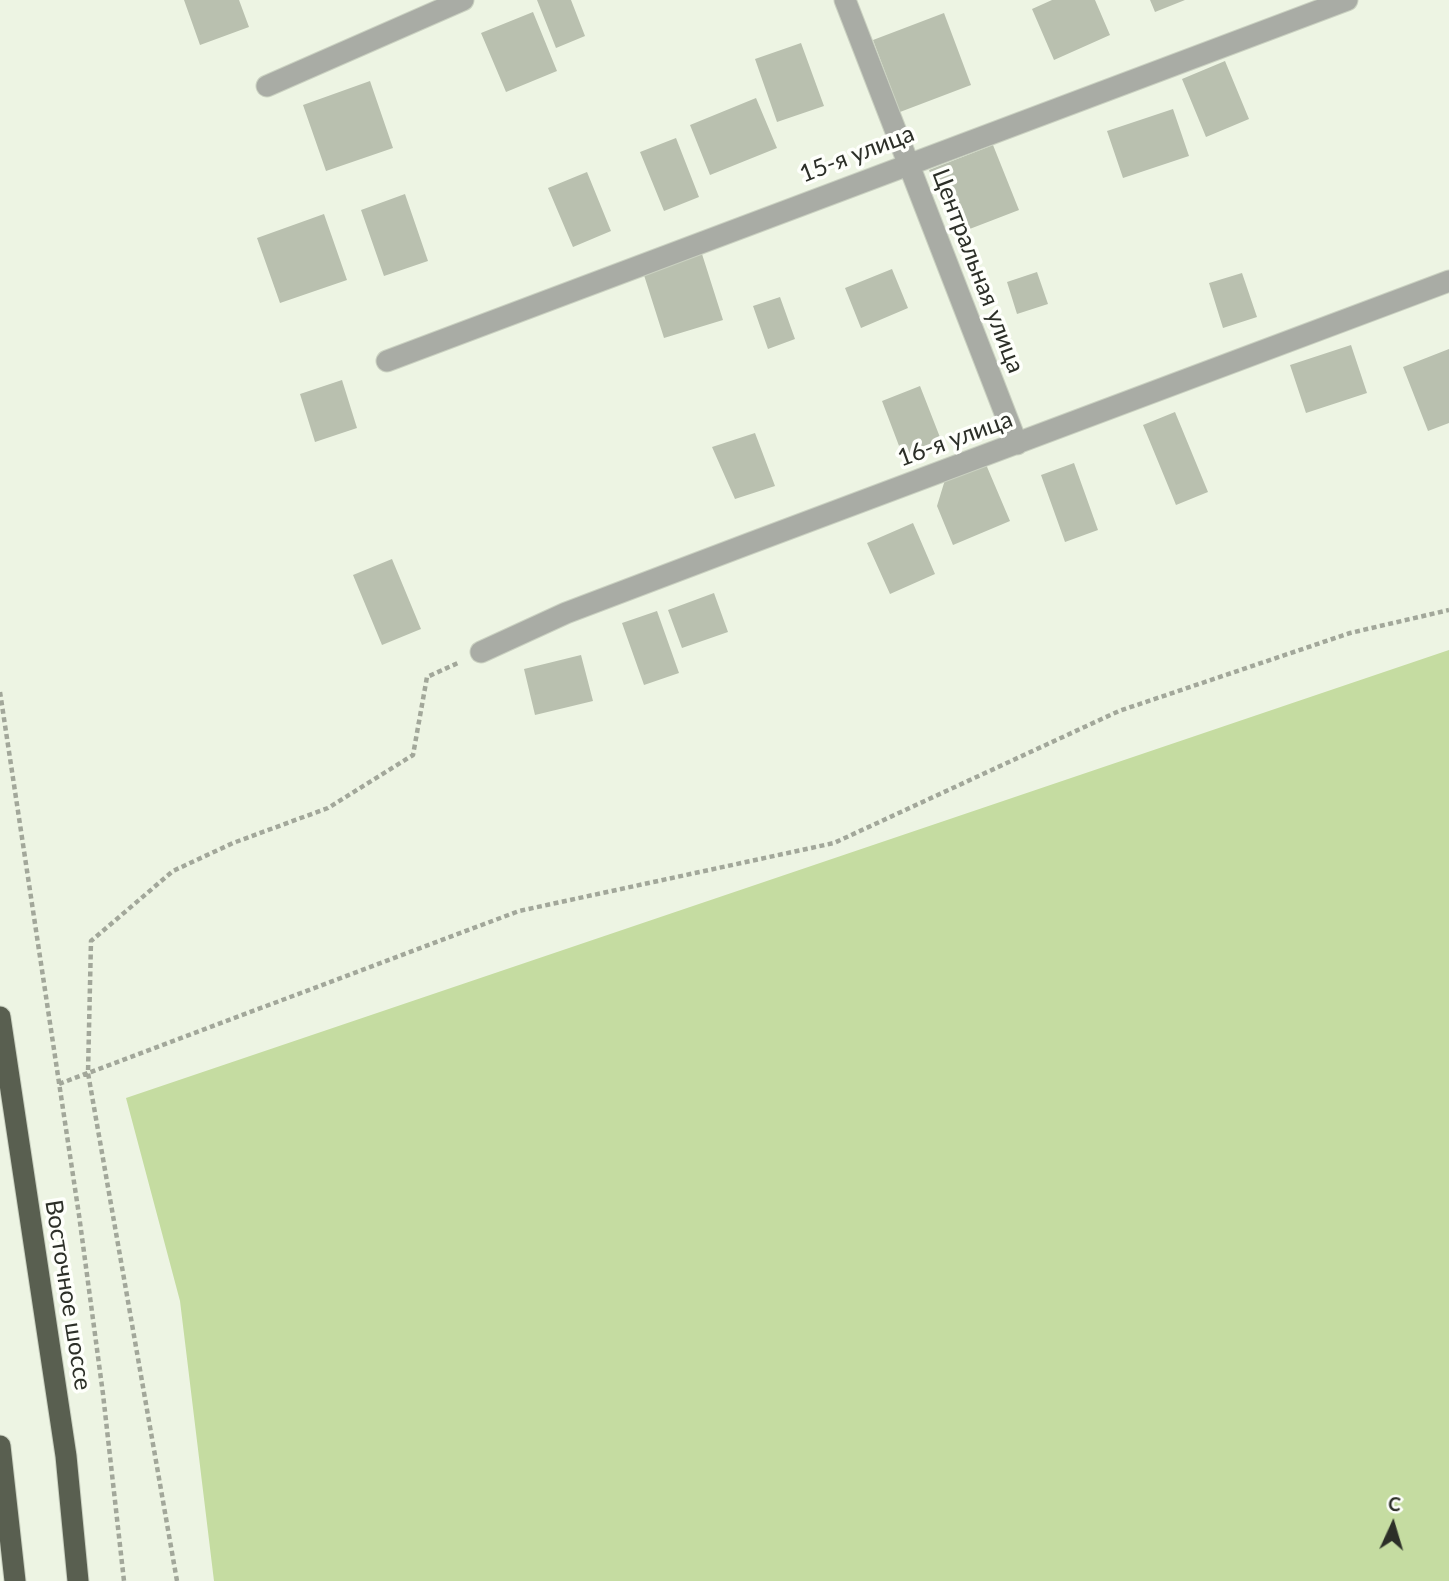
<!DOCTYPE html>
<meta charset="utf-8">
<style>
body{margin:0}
#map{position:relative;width:1449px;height:1581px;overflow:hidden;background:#edf4e3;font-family:Lato,sans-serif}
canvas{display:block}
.north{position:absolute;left:1358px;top:1490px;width:70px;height:70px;-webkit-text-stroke:5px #fefffb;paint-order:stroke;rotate:4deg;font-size:19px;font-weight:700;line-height:28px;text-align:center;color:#2c2f28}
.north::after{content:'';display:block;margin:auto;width:24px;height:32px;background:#2c2f28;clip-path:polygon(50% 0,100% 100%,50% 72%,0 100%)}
</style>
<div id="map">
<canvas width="1449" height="1581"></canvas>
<div class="north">С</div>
</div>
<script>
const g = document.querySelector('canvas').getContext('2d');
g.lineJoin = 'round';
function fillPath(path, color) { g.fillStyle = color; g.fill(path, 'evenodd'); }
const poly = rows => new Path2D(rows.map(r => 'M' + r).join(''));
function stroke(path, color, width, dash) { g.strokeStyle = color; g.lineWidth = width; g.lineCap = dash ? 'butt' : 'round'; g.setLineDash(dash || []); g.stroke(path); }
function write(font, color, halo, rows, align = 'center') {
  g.font = font + ' Lato,sans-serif'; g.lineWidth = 7; g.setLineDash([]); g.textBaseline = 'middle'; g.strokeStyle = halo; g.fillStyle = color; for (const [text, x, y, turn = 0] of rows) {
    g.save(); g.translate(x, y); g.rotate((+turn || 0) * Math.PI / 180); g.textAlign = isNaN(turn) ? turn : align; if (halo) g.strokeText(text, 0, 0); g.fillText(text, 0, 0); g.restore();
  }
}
fillPath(poly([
 [1449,650,1449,1581,214,1581,180,1301,126,1098]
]), '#c5dca1');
fillPath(poly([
 [184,0,239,0,249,27,200,45],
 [537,0,571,0,585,36,556,48],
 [1052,0,1095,0,1110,35,1054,60,1032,9],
 [1150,0,1185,0,1155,12],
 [533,12,557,71,506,92,481,33],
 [944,13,971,85,900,112,873,40],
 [801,43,824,106,777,122,755,59],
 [1225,61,1249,119,1206,137,1182,79],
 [370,81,393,148,326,171,303,105],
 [756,98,777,148,710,175,690,125],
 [1173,109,1189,156,1123,178,1107,131],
 [676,138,699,197,664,211,640,152],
 [993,145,1019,210,954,235,929,170],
 [587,172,611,231,573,247,548,188],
 [405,194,428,261,384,276,361,210],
 [324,214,347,280,280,303,257,238],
 [702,254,723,320,664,338,643,272],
 [892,269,908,308,861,328,845,288],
 [1037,272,1048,304,1017,314,1007,282],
 [1242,273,1257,317,1223,328,1209,283],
 [780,297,795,339,768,349,753,306],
 [1351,345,1367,393,1306,413,1290,365],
 [1449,349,1449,423,1428,431,1403,367],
 [342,380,357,428,315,442,300,394],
 [920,386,943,445,904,459,882,401],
 [1175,412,1208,492,1176,505,1143,425],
 [755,433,775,486,735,499,712,447],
 [982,455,1010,521,953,545,937,506,948,470],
 [1074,463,1098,530,1065,542,1041,475],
 [913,523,935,574,890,594,867,543],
 [392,559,421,629,382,645,353,575],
 [714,593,728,632,682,648,668,610],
 [657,611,679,673,644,685,622,623],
 [581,655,593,701,535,715,524,669]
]), '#b9c0af');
const minor = poly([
 [845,0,1017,444],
 [267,86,463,0],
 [387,361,1347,0],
 [481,652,566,613,748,544,1449,281]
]);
const highway = poly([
 [0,1017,66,1456,78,1581],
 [0,1446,15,1581]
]);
stroke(minor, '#cad1c1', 23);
stroke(highway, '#cad1c1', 23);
stroke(poly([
 [0,692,79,1215,103,1394,124,1581],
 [59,1084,88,1073,91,941,173,871,233,843,328,808,413,755,427,677,458,663],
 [177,1581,88,1073,519,911,834,843,1119,711,1350,633,1449,610]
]), '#a2a79a', 4.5, [5, 3.5]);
stroke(minor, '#a9aca5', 21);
stroke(highway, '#595f50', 21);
write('24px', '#2c2f28', '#fefffb', [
 ["15-я улица",857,154,-21],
 ["Центральная улица",978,271,69],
 ["16-я улица",955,439,-20],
 ["Восточное шоссе",68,1295,81]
]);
</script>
